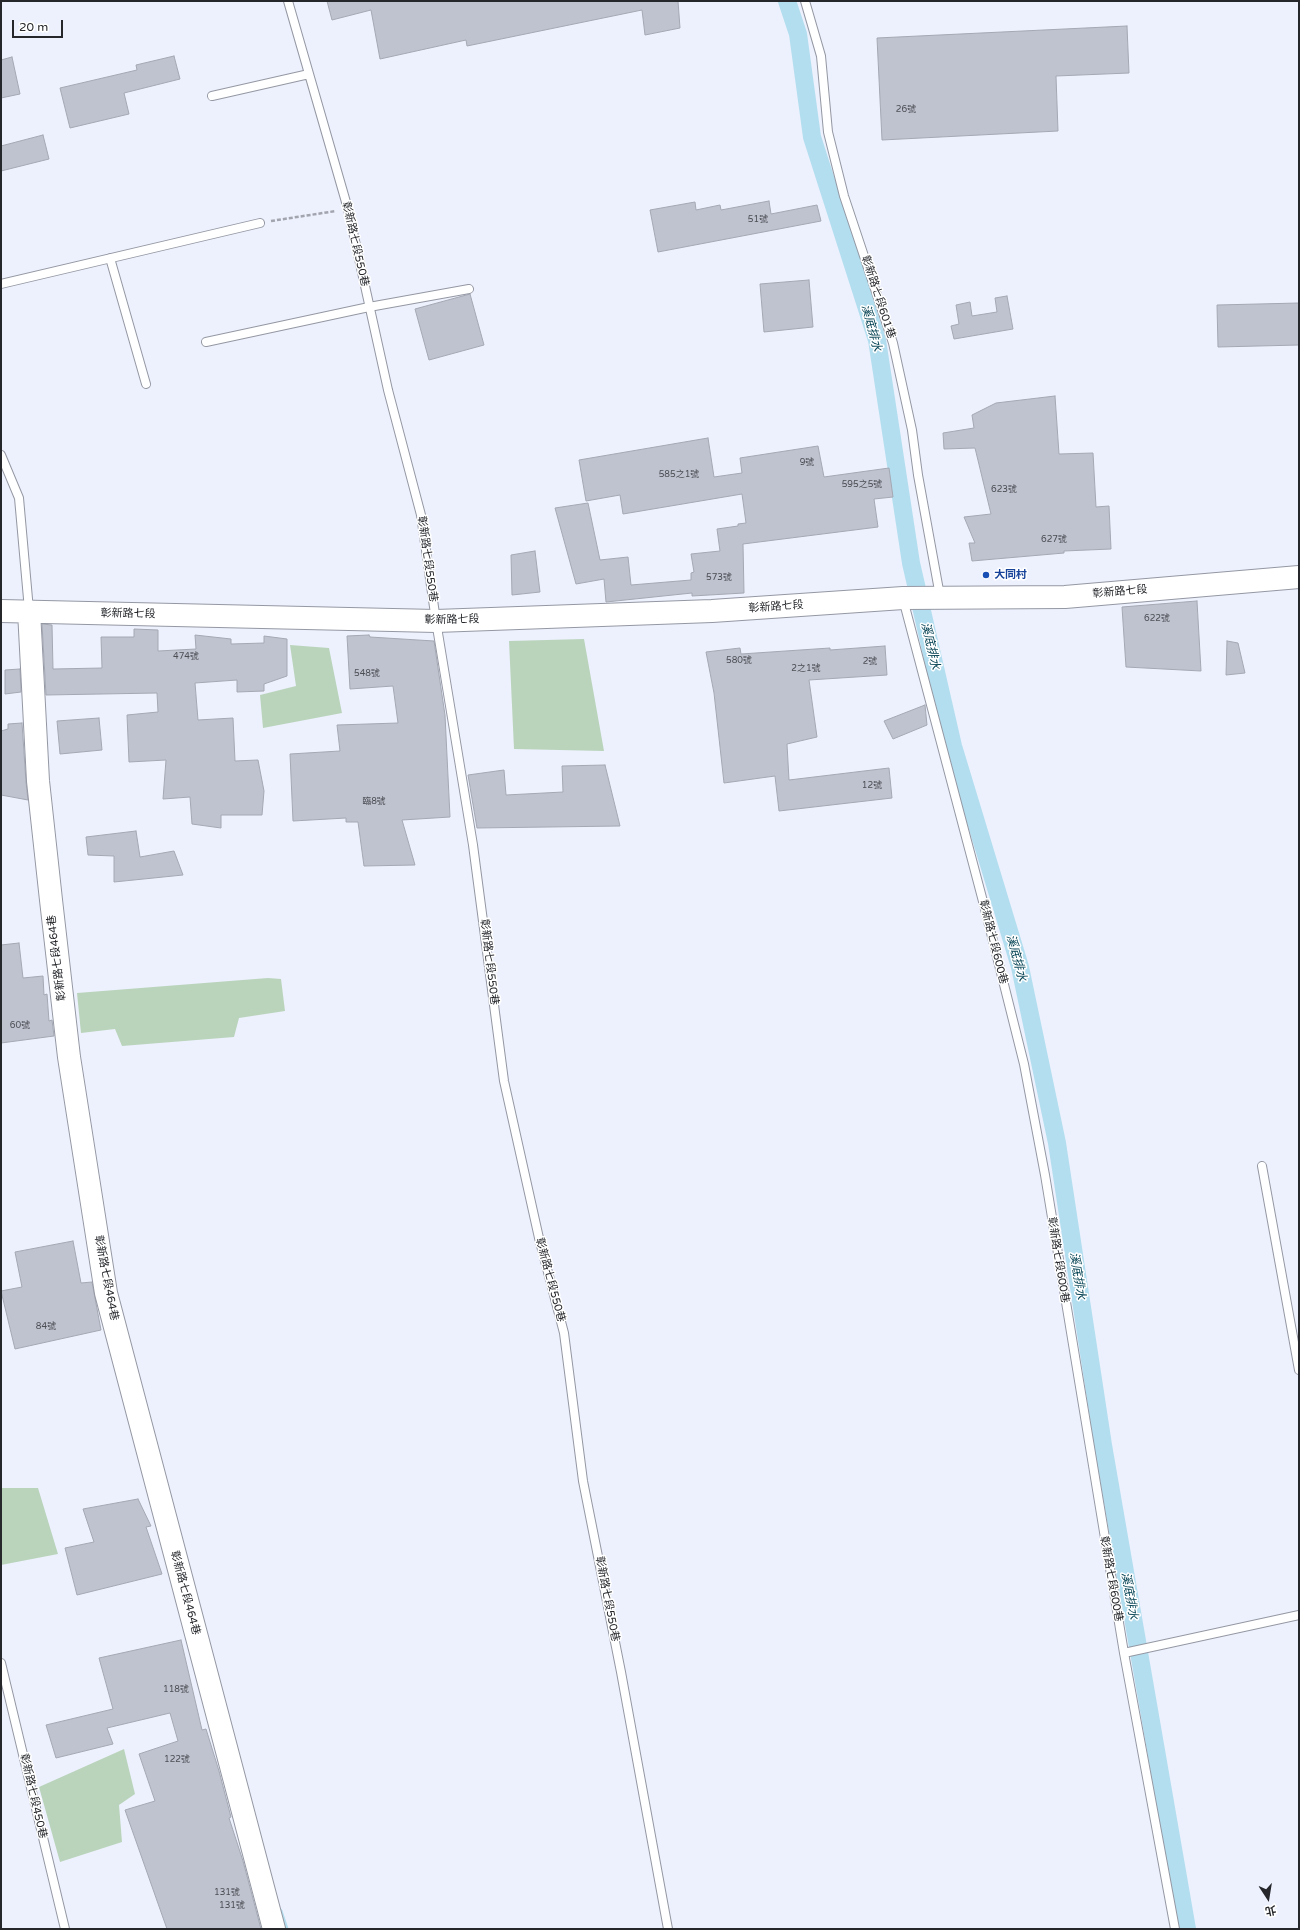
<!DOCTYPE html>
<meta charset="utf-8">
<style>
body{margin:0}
#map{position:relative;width:1300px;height:1930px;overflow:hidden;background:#edf1fd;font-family:"Varela Round","Noto Sans TC",sans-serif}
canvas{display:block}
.frame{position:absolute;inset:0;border:2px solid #25272b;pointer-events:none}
.north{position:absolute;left:1248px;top:1878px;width:40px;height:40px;-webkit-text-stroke:3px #fff;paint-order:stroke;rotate:168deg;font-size:11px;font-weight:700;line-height:16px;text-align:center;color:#25272b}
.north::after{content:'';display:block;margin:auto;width:14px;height:18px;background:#25272b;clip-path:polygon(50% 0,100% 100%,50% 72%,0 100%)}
.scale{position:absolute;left:12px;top:20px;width:51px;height:18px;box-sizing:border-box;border:2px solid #25272b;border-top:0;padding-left:5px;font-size:12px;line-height:14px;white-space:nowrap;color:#25272b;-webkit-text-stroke:3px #fff;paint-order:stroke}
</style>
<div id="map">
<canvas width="1300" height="1930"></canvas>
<div class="frame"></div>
<div class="north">北</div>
<div class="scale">20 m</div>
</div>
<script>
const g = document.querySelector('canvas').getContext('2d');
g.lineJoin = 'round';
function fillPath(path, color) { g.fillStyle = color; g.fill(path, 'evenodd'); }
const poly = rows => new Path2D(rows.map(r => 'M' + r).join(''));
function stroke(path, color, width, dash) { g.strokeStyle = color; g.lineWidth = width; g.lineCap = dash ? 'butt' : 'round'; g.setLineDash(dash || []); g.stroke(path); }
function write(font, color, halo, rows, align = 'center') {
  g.font = font + ' "Varela Round","Noto Sans TC",sans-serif'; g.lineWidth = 3; g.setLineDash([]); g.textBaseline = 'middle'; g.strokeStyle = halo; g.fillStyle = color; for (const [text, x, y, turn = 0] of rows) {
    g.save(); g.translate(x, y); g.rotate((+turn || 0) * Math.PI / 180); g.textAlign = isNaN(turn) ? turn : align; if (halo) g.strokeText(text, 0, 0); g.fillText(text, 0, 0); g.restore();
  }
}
fillPath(poly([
 [584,639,604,751,514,749,509,641],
 [290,645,329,648,342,713,263,728,260,695,296,686],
 [268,978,281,979,285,1011,239,1018,234,1037,122,1046,115,1029,81,1033,77,993],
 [1,1488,38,1488,58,1554,1,1565],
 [124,1749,135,1794,119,1805,122,1842,60,1862,39,1787]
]), '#bad4bc');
stroke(poly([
 [280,1911,286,1929]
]), '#b3deef', 5);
stroke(poly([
 [787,1,798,34,812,137,877,340,911,563,953,746,1020,967,1057,1143,1103,1445,1187,1929]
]), '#b3deef', 18);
const building = poly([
 [327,1,678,1,680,28,645,35,642,10,467,46,466,40,380,59,371,10,332,20,327,1],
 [1127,26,1129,73,1056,76,1058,131,882,140,877,38,1127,26],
 [174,56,180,79,124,93,129,114,70,128,60,88,137,70,136,65,174,56],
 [12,57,20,94,1,98,1,60,12,57],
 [43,135,49,159,1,171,1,146,43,135],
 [769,201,771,214,817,205,821,221,658,252,650,210,695,202,696,210,720,205,721,210,769,201],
 [809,280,813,327,764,332,760,284,809,280],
 [470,294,484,345,429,360,415,309,470,294],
 [1007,296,1013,329,954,339,951,326,959,324,956,305,970,302,972,316,997,312,995,298,1007,296],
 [1299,303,1299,345,1218,347,1217,305,1299,303],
 [1055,396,1059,454,1093,453,1096,507,1109,506,1111,549,1064,551,1064,553,972,561,969,543,975,543,964,517,991,514,975,448,944,449,943,433,974,428,972,415,996,403,1055,396],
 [708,438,714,477,742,473,740,458,818,446,824,477,889,468,893,497,874,499,878,527,743,544,744,593,692,596,692,593,606,602,604,579,576,584,555,508,588,503,600,560,628,557,631,585,691,580,691,573,694,572,691,554,720,551,717,529,738,526,738,524,746,523,742,494,623,514,620,495,586,501,579,460,708,438],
 [535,551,540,592,512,595,511,555,535,551],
 [1197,601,1201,671,1126,667,1122,607,1197,601],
 [42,624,52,625,53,669,102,668,101,637,134,637,134,629,158,630,158,651,196,649,195,635,231,639,231,644,264,643,264,636,287,639,287,676,264,684,264,691,237,692,237,680,195,683,198,720,233,718,235,761,258,760,264,791,262,815,221,815,221,828,192,824,190,797,163,799,166,760,129,762,127,715,158,712,157,693,46,695,42,624],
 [369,635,370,637,434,641,445,715,450,817,402,820,415,865,364,866,358,822,346,822,346,818,293,821,290,754,340,751,337,725,398,723,393,686,350,689,347,636,369,635],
 [1227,641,1238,643,1245,673,1226,675,1227,641],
 [885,646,887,675,809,680,817,737,787,744,789,780,889,768,892,798,779,811,775,776,724,783,714,693,706,652,740,648,741,654,830,648,830,650,885,646],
 [20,669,21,692,5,694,5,670,20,669],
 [925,705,927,725,893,739,884,721,925,705],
 [99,718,102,750,60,754,57,721,99,718],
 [22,723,26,782,28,800,1,795,1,731,8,729,8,724,22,723],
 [605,765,620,826,477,828,468,775,504,770,506,795,563,792,562,766,605,765],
 [136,831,140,857,174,851,183,875,114,882,114,856,88,855,86,837,136,831],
 [19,943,23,978,43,976,44,995,47,994,49,1021,52,1020,54,1036,1,1043,1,945,19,943],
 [73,1241,81,1283,92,1282,101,1330,15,1349,1,1291,22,1287,15,1252,73,1241],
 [138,1499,151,1526,146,1527,162,1574,77,1595,65,1548,94,1542,83,1509,138,1499],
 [181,1640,202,1730,206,1729,219,1771,231,1817,229,1818,243,1861,261,1929,167,1929,125,1810,155,1801,139,1754,178,1741,170,1713,107,1728,113,1744,56,1758,46,1725,113,1709,99,1658,181,1640]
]);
fillPath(building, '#bfc3cf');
stroke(building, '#a4a8b3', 1);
const lane = poly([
 [288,1,348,209,388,390,421,515,436,621,473,845,504,1081,539,1238,564,1333,583,1481,621,1672,668,1929],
 [805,1,821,56,828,132,844,196,893,343,912,430,918,475,940,596],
 [212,96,309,74],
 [110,258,146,384],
 [1,284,260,223],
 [206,342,369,307,469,289],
 [1,455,19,498,29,610],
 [903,599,985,909,1024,1064,1045,1175,1124,1653,1175,1929],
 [1262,1166,1299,1370],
 [1124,1653,1299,1615],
 [1,1663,65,1929]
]);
const secondary = poly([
 [1,611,436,621,712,611,903,598,1065,597,1299,577],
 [29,611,38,781,51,900,69,1057,106,1293,274,1929]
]);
stroke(lane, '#9498a3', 10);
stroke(secondary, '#9498a3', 24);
stroke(poly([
 [271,221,336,211]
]), '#a2a5ae', 2.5, [4, 2]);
stroke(lane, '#fff', 8);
stroke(secondary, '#fff', 22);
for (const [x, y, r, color] of [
 [986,575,4,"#1a4fb4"]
]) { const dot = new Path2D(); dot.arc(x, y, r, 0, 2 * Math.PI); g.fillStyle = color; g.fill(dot); stroke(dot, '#fff', 1.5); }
write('9px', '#4c4e54', null, [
 ["26號",906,110],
 ["51號",758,220],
 ["9號",807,463],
 ["585之1號",679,475],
 ["595之5號",862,485],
 ["623號",1004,490],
 ["627號",1054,540],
 ["573號",719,578],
 ["622號",1157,619],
 ["474號",186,657],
 ["580號",739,661],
 ["2號",870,662],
 ["2之1號",806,669],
 ["548號",367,674],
 ["12號",872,786],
 ["臨8號",374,802],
 ["60號",20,1026],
 ["84號",46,1327],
 ["118號",176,1690],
 ["122號",177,1760],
 ["131號",227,1893],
 ["131號",232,1906]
]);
write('11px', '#25272b', '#fff', [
 ["彰新路七段550巷",355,244,77],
 ["彰新路七段601巷",878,297,72],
 ["彰新路七段550巷",427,559,82],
 ["彰新路七段",1120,592,-5],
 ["彰新路七段",776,607,-4],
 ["彰新路七段",128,614,1],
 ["彰新路七段",452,620,-1],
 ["彰新路七段600巷",993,942,76],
 ["彰新路七段464巷",57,958,-97],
 ["彰新路七段550巷",489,962,83],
 ["彰新路七段600巷",1058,1260,81],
 ["彰新路七段464巷",106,1278,79],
 ["彰新路七段550巷",550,1280,75],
 ["彰新路七段600巷",1111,1579,80],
 ["彰新路七段464巷",185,1593,75],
 ["彰新路七段550巷",607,1599,79],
 ["彰新路七段450巷",33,1796,77]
]);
write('bold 11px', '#164399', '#fff', [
 ["大同村",994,575]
], 'left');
write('italic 12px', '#014051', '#fff', [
 ["溪底排水",871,328,75],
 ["溪底排水",930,646,77],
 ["溪底排水",1016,958,75],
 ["溪底排水",1077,1276,81],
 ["溪底排水",1129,1596,80]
]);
</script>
